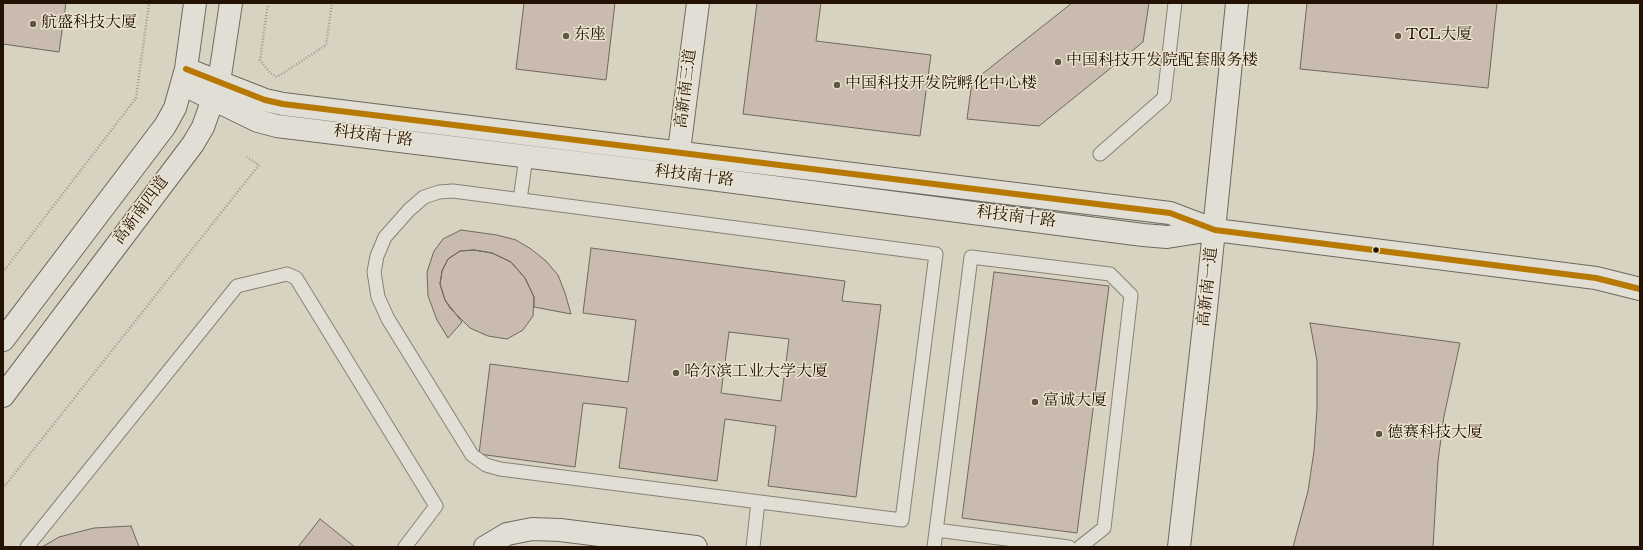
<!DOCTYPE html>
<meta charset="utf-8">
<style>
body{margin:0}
#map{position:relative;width:1643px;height:550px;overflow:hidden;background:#d8d2c1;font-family:"IM FELL DW Pica",serif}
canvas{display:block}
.frame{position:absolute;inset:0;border:4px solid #231103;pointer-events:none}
</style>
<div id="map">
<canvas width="1643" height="550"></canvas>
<div class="frame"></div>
</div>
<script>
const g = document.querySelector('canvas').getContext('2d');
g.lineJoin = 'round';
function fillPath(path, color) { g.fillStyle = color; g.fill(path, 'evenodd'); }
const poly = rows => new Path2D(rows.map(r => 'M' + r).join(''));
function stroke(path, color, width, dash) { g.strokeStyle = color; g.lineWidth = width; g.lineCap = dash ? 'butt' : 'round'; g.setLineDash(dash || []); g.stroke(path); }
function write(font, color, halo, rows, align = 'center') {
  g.font = font + ' "IM FELL DW Pica","Noto Serif SC",serif'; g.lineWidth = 3; g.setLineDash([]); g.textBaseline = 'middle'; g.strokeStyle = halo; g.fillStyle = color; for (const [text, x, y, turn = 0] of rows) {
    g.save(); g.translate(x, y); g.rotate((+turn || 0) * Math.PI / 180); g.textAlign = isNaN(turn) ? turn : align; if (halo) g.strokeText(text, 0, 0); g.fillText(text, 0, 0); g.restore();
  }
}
const building = poly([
 [3,3,66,3,59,52,3,44,3,3],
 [524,3,615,3,606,80,516,69,524,3],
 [757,3,821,3,816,41,931,55,920,136,743,114,757,3],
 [1072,3,1149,3,1143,42,1039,126,967,119,972,82,1072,3],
 [1307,3,1497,3,1488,88,1300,69,1307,3],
 [461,230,497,235,516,240,531,249,546,261,558,275,565,293,571,314,534,307,534,297,525,278,511,262,492,253,474,250,460,251,448,259,442,271,440,284,445,300,462,322,448,338,437,320,428,296,427,272,434,251,443,239,461,230],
 [591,248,845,281,842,301,881,305,856,497,768,486,776,426,725,419,717,481,619,468,627,408,583,403,575,467,479,454,490,364,628,382,636,320,583,313,591,248],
 [729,332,789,339,781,401,721,393,729,332],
 [474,250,492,253,511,262,525,278,534,297,533,316,523,330,507,339,488,336,470,328,450,308,445,300,440,284,442,271,448,259,460,251,474,250],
 [994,272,1109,286,1077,533,962,518,994,272],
 [1310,323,1460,343,1444,416,1438,461,1433,547,1293,547,1308,491,1314,451,1317,408,1317,361,1310,323],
 [320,519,355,547,298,547,320,519],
 [131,526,139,547,42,547,59,537,94,528,131,526]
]);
fillPath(building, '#c9bbae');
stroke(building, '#6f685e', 1);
const lane = poly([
 [1100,154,1164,98,1175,3],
 [453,191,936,254,902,520,500,469,486,465,472,455,388,319,378,297,374,272,377,256,385,237,409,210,424,197,439,192,453,191],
 [520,200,526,157],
 [936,530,1069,547],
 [27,547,237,286,287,274,296,278,436,506,405,547],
 [753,547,758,502],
 [934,547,971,257,1110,274,1131,295,1104,528,1080,547]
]);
const secondary = poly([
 [186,69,265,100,283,104,1170,213,1215,230,1596,278,1640,289],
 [182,84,258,121,277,126,711,179,1143,235,1167,237,1212,230],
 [677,166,698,3],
 [3,340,165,126,175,108,186,69,195,3],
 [3,396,193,144,203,127,219,82,231,3],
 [485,547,507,534,532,529,560,530,696,547],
 [1179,547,1207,299,1237,3]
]);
stroke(lane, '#888277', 15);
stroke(secondary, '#6f685e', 24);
stroke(poly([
 [268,3,260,60,270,73,277,77,326,45,332,3],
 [3,272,136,98,149,3],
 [3,488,259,165,247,157]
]), '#9d9891', 2.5, [1, 2]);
stroke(lane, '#e1ded6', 13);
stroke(secondary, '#e1ded6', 22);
stroke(poly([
 [186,69,265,100,283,104,1170,213,1215,230,1596,278,1640,289]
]), '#b77901', 6);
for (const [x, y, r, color] of [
 [33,24,4,"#625546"],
 [566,36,4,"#625546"],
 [1398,36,4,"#625546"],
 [1058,62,4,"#625546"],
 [837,85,4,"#625546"],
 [1376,250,3.5,"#231103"],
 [676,373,4,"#625546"],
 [1035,402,4,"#625546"],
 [1379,434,4,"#625546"]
]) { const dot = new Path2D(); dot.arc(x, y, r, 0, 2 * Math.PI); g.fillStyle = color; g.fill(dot); stroke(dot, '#ece4d1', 1.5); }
write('16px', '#231103', '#ece4d1', [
 ["航盛科技大厦",41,24],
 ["东座",574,36],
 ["TCL大厦",1406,36],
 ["中国科技开发院配套服务楼",1066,62],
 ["中国科技开发院孵化中心楼",845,85],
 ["哈尔滨工业大学大厦",684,373],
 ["富诚大厦",1043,402],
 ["德赛科技大厦",1387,434]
], 'left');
write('16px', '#231103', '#ece4d1', [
 ["高新南三道",687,89,-83],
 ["科技南十路",373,137,7],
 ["科技南十路",694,177,7],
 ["高新南四道",142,211,-53],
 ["科技南十路",1016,218,7],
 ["高新南一道",1209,287,-84]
]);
</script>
